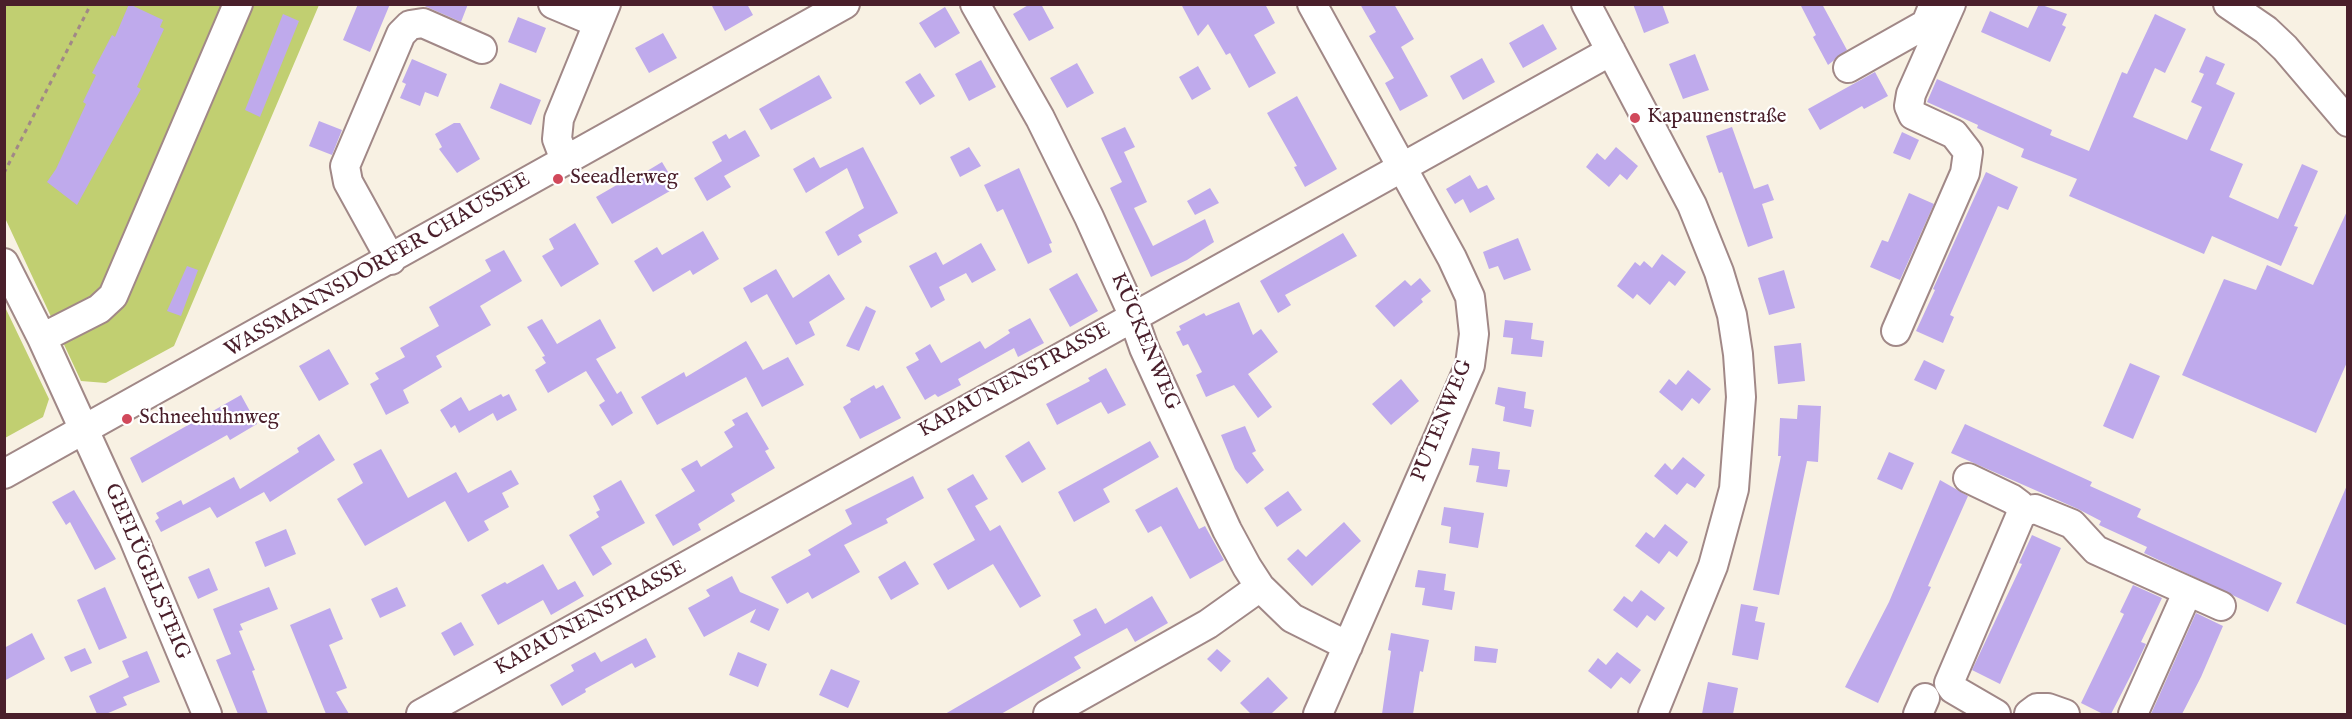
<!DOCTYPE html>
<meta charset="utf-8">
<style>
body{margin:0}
#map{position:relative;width:2352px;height:719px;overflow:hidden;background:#f8f1e3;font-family:"IM FELL English",serif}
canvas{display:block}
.frame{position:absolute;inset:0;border:6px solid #4a1f2b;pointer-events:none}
</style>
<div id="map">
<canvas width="2352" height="719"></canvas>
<div class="frame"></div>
</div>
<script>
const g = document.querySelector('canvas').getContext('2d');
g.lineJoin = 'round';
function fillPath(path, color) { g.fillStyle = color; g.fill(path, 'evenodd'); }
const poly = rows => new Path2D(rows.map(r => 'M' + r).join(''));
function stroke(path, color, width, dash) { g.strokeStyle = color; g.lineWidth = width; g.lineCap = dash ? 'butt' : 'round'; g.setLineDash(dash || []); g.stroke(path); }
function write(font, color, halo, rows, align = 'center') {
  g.font = font + ' "IM FELL English",serif'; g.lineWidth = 4.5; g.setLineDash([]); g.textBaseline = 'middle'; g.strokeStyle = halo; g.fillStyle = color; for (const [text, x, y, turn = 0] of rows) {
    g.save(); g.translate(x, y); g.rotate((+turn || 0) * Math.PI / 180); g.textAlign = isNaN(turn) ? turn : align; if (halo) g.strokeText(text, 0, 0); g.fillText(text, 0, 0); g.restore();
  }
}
fillPath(poly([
 [4,5,319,5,174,346,106,383,81,381,5,218],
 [4,305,49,399,43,417,5,438]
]), '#c1cf71');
fillPath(poly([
 [129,4,163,20,160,27,164,29,137,87,141,89,77,205,47,182,56,169,86,104,83,102,96,75,92,73,112,35,115,37],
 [358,4,390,4,370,52,343,40],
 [420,4,468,4,461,22],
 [711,4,747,4,753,15,725,31],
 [1030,4,1041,4,1054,28,1029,41,1013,14],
 [1181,4,1265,4,1275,23,1254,35,1276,73,1249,88,1230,53,1226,55,1208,24,1198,36],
 [1360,4,1394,4,1414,39,1401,47,1428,96,1400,111,1385,83,1394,78,1369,36,1376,32],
 [1633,4,1662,4,1669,23,1644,33],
 [1800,4,1822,4,1847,50,1828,65,1813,37,1816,35],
 [2039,4,2067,14,2062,25,2066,27,2050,62,1981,32,1990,11,2028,28],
 [945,7,960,33,935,48,919,23],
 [283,14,299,21,260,117,245,110],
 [2155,14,2186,29,2165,73,2155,68,2133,117,2187,140,2202,107,2191,102,2204,74,2199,72,2206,56,2225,64,2216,84,2235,93,2210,150,2243,164,2229,197,2278,219,2302,164,2318,171,2294,226,2298,227,2281,266,2212,236,2204,254,2069,196,2077,179,2021,157,2024,149,1977,128,1978,125,1927,102,1937,79,2052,130,2050,135,2089,151,2122,72,2127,74],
 [518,17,546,28,536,53,508,42],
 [1543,24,1557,49,1523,68,1509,43],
 [663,33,677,58,649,73,635,48],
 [1695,54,1709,90,1683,99,1669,64],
 [1482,58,1495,82,1463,100,1450,76],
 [412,59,447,74,438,97,425,92,420,106,400,98,406,84,402,82],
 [981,60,996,87,969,101,955,74],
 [1077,63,1094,93,1067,108,1050,78],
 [1198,66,1211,89,1192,100,1179,77],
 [1875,72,1888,96,1864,109,1862,106,1820,130,1808,109],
 [920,73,935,96,920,105,905,82],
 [819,75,832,98,771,130,759,109],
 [500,83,541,100,531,125,490,108],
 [1297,96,1337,169,1305,187,1294,167,1297,166,1267,113],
 [319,121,342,130,332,155,309,146],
 [454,123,460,123,480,159,457,173,439,149,442,147,435,134],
 [1125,127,1135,147,1124,152,1147,202,1134,208,1153,246,1205,219,1214,242,1187,260,1151,277,1110,188,1122,182,1101,138],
 [1732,127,1754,189,1768,184,1774,200,1762,204,1773,238,1748,247,1722,172,1719,173,1706,136],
 [745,130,760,156,724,176,731,187,707,201,694,178,722,161,712,142,726,134,729,139],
 [1902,132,1919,140,1910,160,1893,153],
 [863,147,898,213,858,235,862,242,838,256,825,232,864,208,847,168,806,193,793,169,814,157,820,168],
 [969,147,981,166,960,177,950,157],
 [1616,147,1638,166,1627,180,1620,174,1609,187,1586,167,1597,153,1605,160],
 [662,162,677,187,612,224,596,197,622,182,624,185],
 [1019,168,1052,243,1049,244,1052,252,1028,264,1003,209,997,212,984,185],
 [1986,172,2018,187,2008,210,1998,206,1950,315,1954,317,1943,343,1916,331,1935,290,1933,289],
 [1470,175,1478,189,1487,185,1495,199,1470,213,1463,199,1455,204,1446,189],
 [1210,188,1219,203,1195,215,1187,201],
 [1909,193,1934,204,1900,280,1870,267,1882,240,1888,242],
 [2348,209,2348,360,2316,433,2182,375,2224,279,2256,290,2267,265,2313,285],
 [575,223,599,264,561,287,542,256,554,249,549,239],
 [703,231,719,259,693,275,690,270,653,292,634,261,657,247,662,255],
 [1343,233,1357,256,1285,295,1291,305,1278,313,1260,281],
 [1518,238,1531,270,1504,280,1498,266,1489,269,1483,252],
 [981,243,996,270,972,283,966,273,939,287,945,300,931,308,909,266,936,252,943,265],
 [504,250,522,281,480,306,491,325,436,356,442,367,403,390,409,403,386,415,370,384,379,379,375,373,405,357,400,348,439,326,429,307,491,271,485,260],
 [1662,254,1686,272,1675,286,1669,281,1650,305,1637,294,1633,299,1617,286,1635,262,1640,266,1644,261,1652,268],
 [187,266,198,270,181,316,167,311],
 [776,269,793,298,829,274,845,299,809,322,815,335,796,345,767,294,751,303,743,288],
 [1784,270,1795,308,1769,315,1758,278],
 [1077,273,1098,311,1070,327,1049,289],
 [1420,278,1431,291,1421,299,1423,302,1394,327,1375,306,1405,280,1411,286],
 [1239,302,1253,335,1261,329,1278,352,1248,374,1272,407,1258,418,1234,385,1206,397,1196,375,1202,372,1188,344,1183,346,1176,332,1181,330,1179,326,1204,313,1206,316],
 [866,306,876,311,859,351,846,346],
 [1030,318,1044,343,1018,357,1014,348,958,379,961,385,938,397,935,394,925,400,906,367,919,360,915,353,930,344,941,363,980,341,985,349,1010,333,1008,330],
 [542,319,557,344,600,319,616,348,596,359,617,394,621,391,633,413,612,426,599,405,605,401,586,371,548,393,535,370,546,363,542,357,545,356,527,327],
 [1505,320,1533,323,1531,339,1544,341,1542,357,1511,354,1513,338,1503,337],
 [746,341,763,370,788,357,804,385,762,407,746,377,657,425,641,397,684,372,686,377],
 [1801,343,1805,381,1778,384,1774,346],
 [329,349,349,384,319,401,299,366],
 [1924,360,1945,370,1936,390,1914,380],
 [2130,363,2160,376,2133,439,2103,426],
 [1106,368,1126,405,1108,414,1101,402,1057,425,1046,404,1090,381,1088,378],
 [1688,370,1711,389,1699,404,1692,398,1682,411,1659,392,1669,379,1676,385],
 [1401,379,1419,401,1391,425,1372,404],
 [874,385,876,389,883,385,901,418,860,439,843,407,851,402,850,399],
 [1498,387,1526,392,1524,408,1534,410,1531,427,1503,421,1505,407,1495,404],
 [501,394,503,397,509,394,517,410,497,421,493,413,459,433,455,425,451,428,440,410,461,397,469,411],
 [241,395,257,424,230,440,227,435,142,483,130,458],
 [1798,405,1821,406,1818,462,1807,461,1779,595,1753,590,1781,456,1778,456,1780,418,1797,419],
 [747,412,769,449,765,451,775,468,731,494,735,501,698,524,701,530,673,546,655,515,695,491,681,469,697,460,701,467,733,447,724,432,735,425,732,420],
 [1965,424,2092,482,2090,486,2141,509,2137,517,2282,583,2268,612,2144,553,2147,547,2099,525,2101,521,2078,509,1951,453],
 [1245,426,1256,451,1252,453,1264,470,1247,484,1235,469,1221,435],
 [319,434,335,460,270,502,264,492,217,518,210,507,161,532,155,521,159,518,156,513,181,500,183,505,234,477,240,489,299,452,297,448],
 [1029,441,1046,469,1022,483,1005,456],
 [1150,441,1159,457,1103,489,1110,502,1074,522,1058,492],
 [1472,448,1500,452,1498,469,1510,470,1507,487,1476,482,1479,466,1469,465],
 [381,449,408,498,456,472,468,493,511,470,519,484,502,493,509,507,484,521,489,530,468,542,445,501,365,546,337,499,363,483,353,464],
 [1889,452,1914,463,1902,490,1877,479],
 [1683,457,1705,475,1695,488,1687,483,1677,495,1654,476,1665,463,1672,470],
 [973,474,988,499,975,506,990,531,1000,525,1041,596,1020,608,993,564,948,590,933,564,975,540,947,489],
 [913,476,924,498,886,519,888,523,844,545,860,572,812,599,808,592,787,604,771,577,811,555,808,550,852,524,845,510],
 [621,480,645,523,601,547,612,564,593,576,569,535,599,517,596,512,600,510,593,496],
 [1940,480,1968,496,1928,586,1931,587,1878,703,1845,687,1889,602],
 [2348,483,2348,626,2296,603],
 [1177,487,1199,529,1205,526,1224,560,1190,579,1161,526,1148,533,1135,510],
 [74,490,116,559,95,570,70,522,66,525,52,502],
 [1288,491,1302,510,1277,527,1264,508],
 [1444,507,1484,513,1478,548,1449,543,1451,527,1441,525],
 [1344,522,1361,541,1312,586,1287,559,1298,549,1306,557],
 [1665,524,1688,542,1677,557,1669,551,1659,564,1635,546,1646,532,1654,538],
 [286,529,296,554,265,567,255,542],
 [2032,535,2061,548,2000,684,1972,670,2022,564,2019,563],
 [905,561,919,584,891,600,878,577],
 [543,564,558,590,575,581,584,596,551,615,543,600,498,625,481,595,505,582,507,584],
 [209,568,218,590,198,599,188,577],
 [1418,570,1446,574,1444,590,1455,592,1452,610,1422,605,1425,588,1415,587],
 [732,576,740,592,779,609,769,631,750,622,756,609,704,637,688,608,710,596,706,590],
 [2133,585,2162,598,2141,642,2146,644,2132,673,2111,714,2103,714,2081,703,2124,614,2120,612],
 [105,587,127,638,99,650,77,600],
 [269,587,278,609,240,624,243,630,239,631,255,670,252,671,268,714,238,714,216,660,231,654,213,609],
 [397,587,406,606,380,618,371,599],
 [1641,590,1665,608,1655,621,1647,615,1637,628,1613,610,1624,596,1632,602],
 [1152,596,1168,623,1135,642,1127,628,1074,657,1081,668,1001,714,945,714,1081,635,1073,620,1096,608,1105,624],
 [1741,604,1758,607,1755,621,1765,623,1758,660,1732,655],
 [330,608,343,639,329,645,347,688,336,692,349,714,326,714,290,625],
 [2196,613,2223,626,2201,677,2182,714,2151,714],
 [461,622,474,645,454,656,441,633],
 [32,633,45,659,4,681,4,648],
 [1391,633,1429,640,1423,672,1420,671,1413,714,1382,714,1391,651,1388,650],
 [646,638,656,657,635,668,632,663,585,689,586,692,562,706,550,685,574,671,571,665,595,652,601,662],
 [1475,646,1498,649,1496,663,1474,661],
 [85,648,92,663,71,672,64,657],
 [1217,649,1231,661,1221,672,1207,659],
 [147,651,160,682,123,697,127,705,106,714,97,714,89,696,129,677,122,661],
 [738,652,767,664,758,687,729,675],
 [1617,652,1641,670,1630,684,1621,677,1611,689,1588,671,1598,658,1606,665],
 [831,669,860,681,848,708,819,695],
 [1268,677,1288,698,1271,714,1251,714,1240,703],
 [1708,682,1738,688,1733,714,1702,714]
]), '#bfaaec');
const minor = poly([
 [553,4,598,23],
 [975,4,1040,118,1089,217,1130,308,1144,348,1227,530,1247,567,1260,587,1292,618,1348,646],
 [1312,4,1452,258,1470,297,1474,334,1470,365,1318,714],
 [1586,4,1692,205,1719,272,1732,315,1738,354,1741,397,1734,489,1713,566,1653,714],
 [2228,4,2266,30,2285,48,2348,122],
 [1848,68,1926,24,1934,4],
 [565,160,557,139,559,119,606,4],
 [391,260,348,182,345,166,401,34,410,25,423,23,482,49],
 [4,263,42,338,134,539,207,714],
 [1896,331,1965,173,1968,152,1954,134,1913,115,1909,106,1911,94,1951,4],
 [42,338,99,309,113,296,238,4],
 [4,474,845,4],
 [1968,478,2012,499,2020,505,2022,512],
 [421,714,1611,51],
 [1048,714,1208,624,1260,587],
 [1918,714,1925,698],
 [1996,714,1953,689,1949,683,2022,512,2035,509,2072,524,2096,550,2221,606],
 [2029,714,2037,708,2048,708,2065,714],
 [2133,714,2187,593]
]);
stroke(minor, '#a18887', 32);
stroke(poly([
 [4,173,91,4]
]), '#a18887', 3, [4.5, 4.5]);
stroke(minor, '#fff', 28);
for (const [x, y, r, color] of [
 [1635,118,6,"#d1495b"],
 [558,179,6,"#d1495b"],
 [127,419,6,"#d1495b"]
]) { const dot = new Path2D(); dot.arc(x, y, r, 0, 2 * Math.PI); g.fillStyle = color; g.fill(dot); stroke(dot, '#fff', 2); }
write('21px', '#4a1f2b', '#fff', [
 ["Kapaunenstraße",1647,118],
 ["Seeadlerweg",570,179],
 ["Schneehuhnweg",139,419]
], 'left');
write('21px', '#4a1f2b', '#fff', [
 ["WASSMANNSDORFER CHAUSSEE",378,266,-30],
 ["KÜCKENWEG",1144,342,67],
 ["KAPAUNENSTRASSE",1015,381,-29],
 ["PUTENWEG",1443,421,-68],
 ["GEFLÜGELSTEIG",146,572,67],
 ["KAPAUNENSTRASSE",591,619,-29]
]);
</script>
